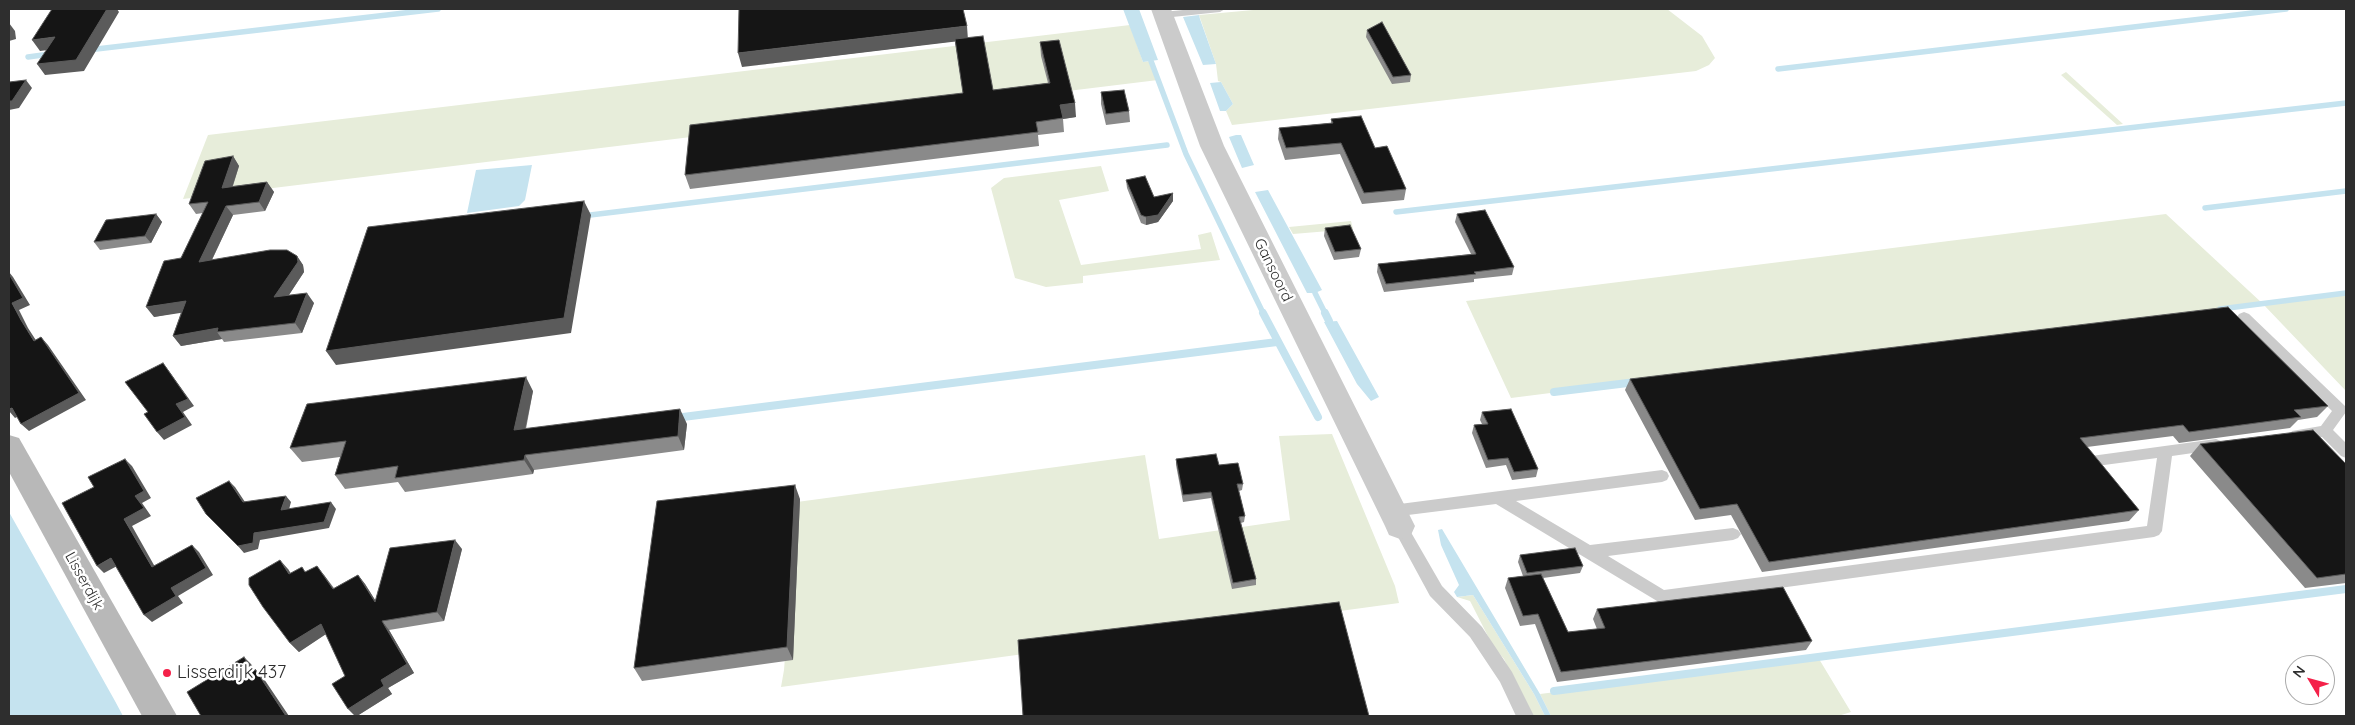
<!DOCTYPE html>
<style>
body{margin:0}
#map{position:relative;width:2355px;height:725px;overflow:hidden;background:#fff;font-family:Quicksand,sans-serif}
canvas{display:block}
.frame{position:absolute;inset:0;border:10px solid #2e2e2e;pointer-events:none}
.north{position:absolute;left:2285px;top:655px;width:50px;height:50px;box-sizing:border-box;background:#fff;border:1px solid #ababab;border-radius:50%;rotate:307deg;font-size:14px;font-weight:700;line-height:20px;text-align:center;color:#2e2e2e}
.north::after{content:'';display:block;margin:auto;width:18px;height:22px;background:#f42149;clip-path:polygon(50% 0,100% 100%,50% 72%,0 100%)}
</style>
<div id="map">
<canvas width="2355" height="725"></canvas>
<div class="frame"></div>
<div class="north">N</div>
</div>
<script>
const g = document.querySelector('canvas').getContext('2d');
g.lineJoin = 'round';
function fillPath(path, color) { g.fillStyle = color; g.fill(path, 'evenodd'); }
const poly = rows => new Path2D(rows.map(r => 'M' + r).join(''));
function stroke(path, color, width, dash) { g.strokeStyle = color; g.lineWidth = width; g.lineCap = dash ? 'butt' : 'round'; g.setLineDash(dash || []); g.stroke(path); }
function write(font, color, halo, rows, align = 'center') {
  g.font = font + ' Quicksand,sans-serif'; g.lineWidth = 5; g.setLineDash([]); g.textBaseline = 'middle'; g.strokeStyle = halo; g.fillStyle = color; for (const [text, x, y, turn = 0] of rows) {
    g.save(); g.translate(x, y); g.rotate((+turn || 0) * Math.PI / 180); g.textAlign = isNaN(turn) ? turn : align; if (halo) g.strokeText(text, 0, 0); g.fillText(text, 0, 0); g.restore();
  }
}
fillPath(poly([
 [1264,9,1667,9,1702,36,1715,58,1709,65,1696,71,1232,125,1226,111,1233,104,1221,82,1218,81,1216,64,1199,15],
 [1130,25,1143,62,1151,61,1158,80,183,199,208,135],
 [2066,72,2123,124,2117,125,2061,75],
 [1101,166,1109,191,1059,200,1081,265,1201,249,1198,235,1211,232,1220,260,1083,276,1083,283,1046,287,1015,278,991,188,1004,178],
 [2166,214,2262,303,2346,293,2346,391,2262,303,1511,398,1466,301],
 [1351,221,1353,229,1293,234,1289,227],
 [1332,434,1395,586,1399,603,781,687,784,670,797,502,1145,455,1159,539,1290,520,1279,436],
 [1473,595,1534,694,1545,716,1532,716,1504,659,1493,646,1470,601,1457,597],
 [1819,659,1851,712,1838,716,1551,716,1540,694]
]), '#e7edda');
fillPath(poly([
 [1123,9,1139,9,1158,60,1143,62],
 [1199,15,1200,19,1216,64,1203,65,1183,17],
 [1221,82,1233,104,1226,111,1220,111,1210,83],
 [1236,135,1241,135,1254,165,1242,168,1229,137],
 [532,165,525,200,519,206,467,213,476,170],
 [1268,190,1322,290,1315,293,1307,293,1255,192],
 [1337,321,1379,397,1371,401,1357,384,1324,322],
 [9,512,115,701,123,716,9,716],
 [1442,529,1540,694,1551,716,1545,716,1534,694,1473,595,1457,597,1454,592,1459,585,1441,545,1438,530]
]), '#c5e3ef');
stroke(poly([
 [88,50,438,9],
 [28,57,50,54],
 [1151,61,1186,154,1264,315],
 [1778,69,2286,9],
 [2205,208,2346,191],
 [1396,212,2346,103],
 [582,216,1167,145],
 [1315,293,1326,315],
 [2220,309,2346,293]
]), '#c5e3ef', 5.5);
stroke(poly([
 [1263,313,1318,417],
 [1325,313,1329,321],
 [1554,392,1636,382],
 [675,418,1277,342],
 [1554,691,2346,589]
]), '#c5e3ef', 8);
fillPath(poly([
 [1193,9,1225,9,1220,12,1163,18,1158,15,1163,12,1193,9],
 [2244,312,2249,314,2345,406,2346,412,2333,430,2346,443,2346,458,2341,456,2322,437,2297,441,2292,439,2290,435,2292,431,2321,426,2332,411,2239,320,2237,317,2239,314,2244,312],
 [2216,439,2221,441,2223,445,2221,449,2172,456,2162,531,2159,535,2154,537,1662,604,1496,504,1392,517,1387,515,1384,511,1387,507,1392,505,1662,470,1667,472,1669,476,1667,480,1662,482,1516,501,1590,545,1733,528,1738,530,1741,534,1738,538,1733,540,1608,556,1664,590,2147,526,2157,458,2089,467,2084,465,2082,461,2084,457,2216,439],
 [1400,520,1405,522,1442,586,1482,627,1512,672,1534,716,1516,716,1500,682,1470,637,1430,596,1392,526,1395,522,1400,520]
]), '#cbcbcb');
fillPath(poly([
 [1151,9,1171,9,1224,146,1415,526,1411,535,1400,539,1389,535,1385,526,1200,146,1151,9]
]), '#cbcbcb');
fillPath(poly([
 [9,435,19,438,177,716,142,716,9,472,9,435]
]), '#b8b8b8');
fillPath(poly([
 [1367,30,1411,75,1410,82,1392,84,1366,37],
 [968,38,993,90,1048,83,1041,56,1040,42,1076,117,1063,119,1064,132,1038,135,1039,146,690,189,685,175,963,93,955,41,742,67],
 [1101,92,1129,111,1130,122,1106,125,1101,104],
 [1331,119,1375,148,1406,189,1404,200,1362,204,1340,154,1285,160,1278,139,1279,128,1331,123],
 [233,156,239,166,233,186,267,182,274,192,265,211,233,215,212,260,297,256,303,265,304,272,289,295,314,303,302,333,224,342,222,339,181,346,173,336,181,312,154,317,203,213,196,214,189,204],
 [1126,180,1154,197,1173,201,1158,222,1146,225,1141,223,1127,188],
 [156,214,162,222,151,243,100,250,94,242],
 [1457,214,1514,267,1512,275,1474,279,1474,282,1384,292,1377,272,1378,264,1471,254,1455,222],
 [1325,228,1361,249,1359,257,1334,260,1324,236],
 [1630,379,2328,406,2317,417,2298,420,2290,428,2179,443,2173,436,2087,447,2139,510,2129,521,1762,572,1731,515,1695,520,1625,390],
 [533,391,526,429,687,424,684,450,534,470,533,474,405,492,398,482,345,489,335,475,340,457,302,462,290,448],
 [1482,412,1538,469,1536,477,1512,480,1506,465,1486,468,1472,433,1474,425,1482,424,1480,420],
 [2200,444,2346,464,2346,583,2305,588,2190,456],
 [1176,459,1219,465,1243,484,1242,490,1239,491,1245,516,1244,522,1241,523,1256,579,1256,585,1232,589,1211,498,1183,502,1176,465],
 [800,499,793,660,642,681,634,668],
 [462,549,444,621,389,630,414,673,388,688,392,694,357,716,355,716,345,676,326,634,299,652,290,643,288,569,290,573,306,572,324,575,334,588,358,575,365,584,375,600],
 [1520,555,1583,566,1580,573,1543,578,1568,632,1597,629,1593,619,1597,609,1812,641,1806,650,1557,682,1535,624,1520,626,1505,588,1508,578,1523,576,1518,562]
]), '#8a8a8a');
fillPath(poly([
 [107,9,117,9,119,12,84,71,45,75,37,64],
 [9,23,15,31,16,39,9,41],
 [967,26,968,40,742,67,738,53],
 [55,37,63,48,40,51,32,40],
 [26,80,32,88,19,108,9,110,9,101],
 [1075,103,1076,117,1063,119,1060,105],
 [233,156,239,166,229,197,222,188],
 [267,182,274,192,265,211,259,202],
 [1173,193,1173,201,1158,222,1146,225,1146,217],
 [584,201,591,215,571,333,336,365,326,351],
 [226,206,233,215,206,272,199,262],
 [156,214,162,222,151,243,145,236],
 [297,256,303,265,304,272,281,307,274,297],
 [9,272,13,277,30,305,19,310,28,328,41,348,34,341,21,320,12,303],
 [307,293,314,303,302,333,295,323],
 [186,301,193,311,154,317,146,307],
 [218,328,217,332,222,339,181,346,173,336],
 [41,337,48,345,86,400,29,431,21,424],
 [163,363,169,371,194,406,183,412,192,425,164,440,157,432,176,404],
 [526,377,533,391,522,445,514,430],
 [12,408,19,416,15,418,9,411,9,409],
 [680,409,687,424,684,450,678,436],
 [525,455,534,470,533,474,524,460],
 [125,459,132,466,151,498,142,503,151,516,132,526,159,574,152,567,124,519,135,496],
 [229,481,235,487,249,508,243,502],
 [795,485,800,499,793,660,787,647],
 [286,496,291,502,287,517,281,510],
 [331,502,336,509,329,528,260,540,258,549,244,553,238,546,254,533],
 [455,540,462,549,444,621,437,612],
 [192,545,199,552,213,575,178,596,183,603,152,622,144,615,171,588],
 [111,558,119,565,104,573,97,566],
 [280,560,288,569,297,583,289,574],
 [317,566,324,575,340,598,333,589],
 [358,575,365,584,382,611,375,602],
 [382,621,389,630,414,673,388,688,392,694,357,716,355,716,348,709,381,680],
 [321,624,329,632,299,652,290,643],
 [244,657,251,664,260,678,252,671],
 [255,669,262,676,289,716,286,716]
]), '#5b5b5b');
const building = poly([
 [52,9,107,9,76,60,37,64,55,37,32,40,52,9],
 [739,9,963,9,967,26,738,53,739,9],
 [1382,22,1411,75,1393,77,1367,30,1382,22],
 [983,36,993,90,1050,83,1040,42,1059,40,1075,103,1060,105,1063,118,1036,122,1038,132,685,175,690,125,963,93,955,39,983,36],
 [26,80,12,101,9,101,9,82,26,80],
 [1124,90,1129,111,1106,114,1101,92,1124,90],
 [1361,116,1375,148,1387,146,1406,189,1364,193,1341,143,1286,148,1279,128,1333,123,1331,119,1361,116],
 [233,156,222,188,267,182,259,202,226,206,199,262,270,250,287,250,297,256,298,262,274,297,307,293,295,323,217,332,218,328,173,336,186,301,146,307,164,261,181,258,208,202,189,204,205,161,233,156],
 [1145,176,1154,197,1173,193,1158,215,1146,217,1141,215,1126,180,1145,176],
 [584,201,564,318,326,351,368,227,584,201],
 [1485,210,1514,267,1474,272,1476,274,1386,284,1378,264,1476,254,1457,214,1485,210],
 [156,214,145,236,94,242,106,220,156,214],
 [1350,225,1361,249,1335,252,1325,228,1350,225],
 [9,274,23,298,12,303,21,320,34,341,41,337,79,393,21,424,12,408,9,409,9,274],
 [2228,307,2328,406,2294,410,2301,417,2189,432,2183,425,2080,438,2139,510,1769,562,1737,504,1700,509,1630,379,2228,307],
 [163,363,188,399,176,404,185,417,157,432,144,414,148,412,125,382,163,363],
 [526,377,514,430,680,409,678,436,525,455,524,460,395,478,398,466,335,475,346,441,290,448,307,404,526,377],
 [1511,409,1538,469,1514,472,1508,458,1488,460,1474,425,1488,424,1482,412,1511,409],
 [2313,430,2346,464,2346,574,2317,578,2200,444,2313,430],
 [1216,454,1219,465,1238,463,1243,484,1237,484,1245,516,1239,517,1256,579,1233,583,1211,492,1183,495,1176,459,1216,454],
 [125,459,144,491,135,496,144,508,124,519,152,567,192,545,206,568,171,588,176,596,144,615,111,558,97,566,62,503,94,487,88,477,125,459],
 [229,481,243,502,286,496,281,510,331,502,324,522,254,533,253,543,238,546,206,514,196,498,229,481],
 [795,485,787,647,634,668,657,501,795,485],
 [455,540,437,612,382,621,407,664,381,680,384,686,348,709,332,684,345,676,321,624,290,643,263,607,249,585,249,578,280,560,289,574,302,567,305,572,317,566,333,589,358,575,375,602,390,548,455,540],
 [1575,548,1583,566,1527,573,1520,555,1575,548],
 [1541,574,1568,632,1605,628,1597,609,1783,587,1812,641,1561,672,1538,614,1523,616,1508,578,1541,574],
 [1339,602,1369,716,1023,716,1018,640,1339,602],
 [244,657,252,671,255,669,286,716,201,716,187,692,244,657]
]);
fillPath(building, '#151515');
stroke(building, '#5b5b5b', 1);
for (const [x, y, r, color] of [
 [167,673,5,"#f42149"]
]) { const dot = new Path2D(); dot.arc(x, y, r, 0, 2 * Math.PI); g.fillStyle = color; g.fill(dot); stroke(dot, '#fff', 2); }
write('15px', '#2e2e2e', '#fff', [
 ["Gansoord",1273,270,64],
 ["Lisserdijk",84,581,61]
]);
write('18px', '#2e2e2e', '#fff', [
 ["Lisserdijk 437",177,673]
], 'left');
</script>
